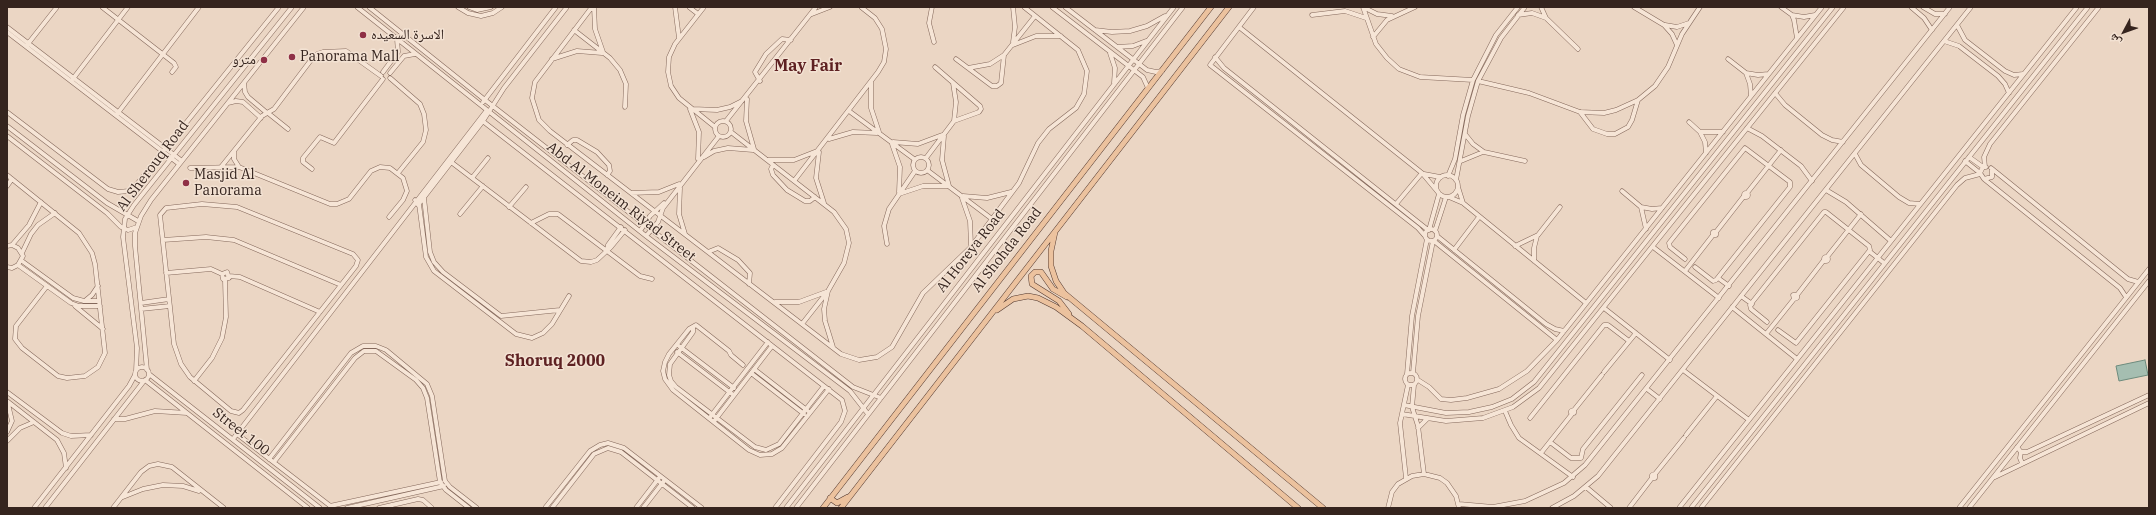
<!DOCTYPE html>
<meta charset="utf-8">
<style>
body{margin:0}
#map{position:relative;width:2156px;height:515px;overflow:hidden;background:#ebd6c4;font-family:"IBM Plex Serif","Noto Naskh Arabic",serif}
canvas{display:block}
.frame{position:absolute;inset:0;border:8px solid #35241e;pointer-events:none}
.north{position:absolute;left:2104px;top:12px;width:40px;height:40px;-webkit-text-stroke:3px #f3e2d3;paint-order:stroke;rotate:229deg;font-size:11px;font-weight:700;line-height:16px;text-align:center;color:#35241e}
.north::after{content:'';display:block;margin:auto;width:14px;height:18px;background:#35241e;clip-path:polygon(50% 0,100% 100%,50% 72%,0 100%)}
</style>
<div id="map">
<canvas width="2156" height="515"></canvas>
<div class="frame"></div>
<div class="north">ش</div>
</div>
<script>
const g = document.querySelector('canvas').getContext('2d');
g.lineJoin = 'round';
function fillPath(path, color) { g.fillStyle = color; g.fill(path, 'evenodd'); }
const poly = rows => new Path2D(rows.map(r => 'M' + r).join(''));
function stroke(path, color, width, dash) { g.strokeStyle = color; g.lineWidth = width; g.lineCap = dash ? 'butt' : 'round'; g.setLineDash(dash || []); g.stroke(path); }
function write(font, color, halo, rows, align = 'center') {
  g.font = font + ' "IBM Plex Serif","Noto Naskh Arabic",serif'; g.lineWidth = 3; g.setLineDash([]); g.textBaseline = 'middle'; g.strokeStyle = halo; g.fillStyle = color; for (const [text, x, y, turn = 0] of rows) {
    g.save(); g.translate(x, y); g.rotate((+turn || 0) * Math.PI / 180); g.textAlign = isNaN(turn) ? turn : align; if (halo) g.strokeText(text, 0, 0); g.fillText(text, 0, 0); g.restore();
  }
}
const water = poly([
 [2145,360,2148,375,2119,381,2116,366,2145,360]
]);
fillPath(water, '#a5beb1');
stroke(water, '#6d8b7d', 1);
const minor = poly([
 [102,7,174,63,176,67,172,72],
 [357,7,646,236,850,391,868,414],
 [369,7,485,100,853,387,881,398],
 [458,7,468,13,481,16,493,13,502,7],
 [469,7,477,10,491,7],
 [592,7,535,82,532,98,539,120,550,131,841,354,859,360,877,357,892,347,923,293,971,247,1019,183,1038,143,1049,129,1076,108,1084,94,1087,71,1078,50,1024,7],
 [594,7,595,29,603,52],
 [675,7,679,38],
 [689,7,698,14],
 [704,7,675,44,669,57,668,72,671,86,679,98,715,127],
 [932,7,929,23,934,42],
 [1052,7,1143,77,1148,88],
 [1065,7,1147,70,1156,72,1162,71],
 [1254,7,1210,65,1418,228,1425,236],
 [1363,7,1376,44,1387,58,1399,69,1420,77,1473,80],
 [1363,7,1377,14,1392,16],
 [1541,7,1546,18,1578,49],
 [1634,7,1664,25,1672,34,1677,45],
 [1781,7,1792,15,1794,20,1797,38],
 [1911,7,1924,18,1932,30],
 [1923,7,1935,14,1945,14],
 [812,14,830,7],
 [1312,15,1345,11,1366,18],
 [1518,15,1532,13,1546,18],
 [1792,15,1804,17,1815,15],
 [1665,25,1677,27,1689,23],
 [1957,25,1965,40,2005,71,2014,75,2023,74],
 [7,27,182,161],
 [1239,27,1422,173,1437,191],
 [574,30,610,58,620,70,626,84,625,107],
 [1095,30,1112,32,1130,31,1147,26,1165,16],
 [7,32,179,164],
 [1373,37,1387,20,1415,7],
 [1944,41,1959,46,1998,76,2005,84,2009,93],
 [1013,42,1015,27,1013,7],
 [27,45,57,7],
 [1013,45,1036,36,1061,36],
 [1117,47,1133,46,1146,41],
 [1110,53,1115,68,1114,83],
 [1215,57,1224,68,1428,230],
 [552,59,577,51,602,53],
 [956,59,992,86,997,86,1001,83,1004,55,1035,16],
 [1728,59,1746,73,1758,75,1768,74],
 [968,68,990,64,1004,55],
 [383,72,398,52,397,39],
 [390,73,404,56,415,54],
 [1746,73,1750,84,1751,96],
 [390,78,420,104,424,114,426,130,423,142,398,173],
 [72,80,128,7],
 [760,81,755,72,766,54,782,39,791,40],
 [1478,81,1529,93,1580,112,1604,113,1616,110,1638,100,1655,86,1668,67,1682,34,1700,7],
 [871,82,871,108,879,132],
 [244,83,245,92,248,97,267,113],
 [953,83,956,102,954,121],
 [1775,93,1785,105,1822,135,1832,140,1843,142],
 [747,99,746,121,754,149],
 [483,102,556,7],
 [228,103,236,101,243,102,261,118],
 [690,109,699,132,698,159],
 [693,109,717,110,730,107,742,101],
 [849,111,914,159],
 [7,112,108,189,118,192,129,191,137,184,279,7],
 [1580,112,1593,129,1607,134,1615,134,1628,127,1632,120,1638,100],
 [268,113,288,129],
 [117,114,199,7],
 [480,119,842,400,845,411,841,422,775,508],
 '715 129a8 8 0 1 1 16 0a8 8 0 1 1-16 0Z',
 [726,121,816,7],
 [1689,122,1700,132,1705,142,1706,153],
 [7,126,107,203,138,221],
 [1747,128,1762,136,1801,166,1812,181],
 [731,132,834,212,846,229,849,243,844,263,828,291,802,324],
 [1700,132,1723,132],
 [1465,134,1473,144,1484,152,1525,161],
 [7,136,107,213,121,227,128,230,137,227],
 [829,139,853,132,877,133],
 [893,142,918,144,942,135],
 [892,144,900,167,899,192],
 [567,145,573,140,577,140,597,152,609,165,610,171,607,175],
 [234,152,234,159,239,167],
 [819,152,816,178,824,203],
 [1855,154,1861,165,1899,197,1909,203,1920,204],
 '913 165a8 8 0 1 1 16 0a8 8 0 1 1-16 0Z',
 [704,157,714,151,728,148,753,150],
 [1969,157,1983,167,1986,167],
 [926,158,954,121,979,112,981,109,980,106,935,67],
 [768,160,794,160,817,151],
 [1461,161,1483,152],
 [1965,161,1980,173],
 [451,162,581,261,591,262,597,260,611,247,625,230],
 [773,165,771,169,773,175,787,190,805,201,810,201,815,197],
 [221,167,262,116,274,109,311,60,317,54,323,52,346,51,381,76],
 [1983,167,1980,173,1984,179,1992,177,1992,170],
 [1985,167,1984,157,1990,144,2099,7],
 [190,168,239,167,330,204,337,204,349,199,371,171,380,167,390,168,403,178,407,191,403,200,389,217],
 [1991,168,2128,279,2138,282],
 [312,169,303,162,303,158,320,137,334,143,383,79],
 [927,170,992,219],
 [1424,174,1440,177],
 [7,175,79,233,92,253,95,264,105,353,98,367,85,376,67,378,58,376,22,348,15,339,16,326,47,286],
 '1436 186a11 11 0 1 1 22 0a11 11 0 1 1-22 0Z',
 [1448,176,1455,159,1463,115,1473,80,1496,35,1518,7],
 [472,178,488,158],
 [1984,179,2120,288,2126,297],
 [1456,180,1468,116,1478,81,1501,38,1525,7],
 [794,181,878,72,884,62,886,49,882,29,875,18,861,7],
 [7,186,12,179],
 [1458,187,1463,203],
 [680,188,679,214,685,234],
 [1826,190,1846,202,1891,241],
 [1622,191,1641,207,1652,209,1662,208],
 '1744 195a2 2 0 1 1 4 0a2 2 0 1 1-4 0Z',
 [631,193,659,192,679,184],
 [1747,193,1781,150],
 [899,194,923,186,949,186,942,160,944,136],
 [963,196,987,198,1011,192],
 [1449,197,1463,203,1586,303],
 [424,198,430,252,434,262,443,272,501,316,560,310],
 [962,198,970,221,971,245],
 [415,200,419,204,426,257,434,271,516,334,532,338,543,333,552,324,569,296],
 [202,204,237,207,353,254,358,260,356,266,243,410,239,413,231,411,190,377,181,364,174,344,160,215,166,208,202,204],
 [1396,204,1422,173],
 [418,205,483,121,504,88,567,7],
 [509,207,526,187],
 [1641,207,1646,229],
 [460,214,483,186],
 [531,223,549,214,558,214,640,276,652,279],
 '1425 235a6 6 0 1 1 12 0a6 6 0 1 1-12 0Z',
 [1429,230,1439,194],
 [640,231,650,216,664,203],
 [1435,231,1446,197],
 [1716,232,1713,232,1713,235,1716,235,1716,232,1744,196],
 [646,236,658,222,663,208,719,136],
 [1437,236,1546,324,1555,329,1564,331],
 [163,240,206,237,234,240,341,285],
 [1434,241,1557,340],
 [887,244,884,226,889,209,915,171],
 [12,245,29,225,41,202],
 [7,246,12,245,18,248,23,256,18,265,12,268,7,267],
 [1515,246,1538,235,1560,207],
 [1653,247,1719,298],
 [607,250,608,245,621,227],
 [1454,250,1479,217],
 [1869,251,1884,263],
 [708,252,718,248,738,260,750,273,749,284],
 [22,253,31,234,38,225,55,213],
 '1824 259a2 2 0 1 1 4 0a2 2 0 1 1-4 0Z',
 [1827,257,1861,214],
 [1685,259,1670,247,1669,243,1745,148,1790,182,1790,187,1716,280,1713,281,1695,267],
 [22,261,73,298,84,301,99,301],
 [1534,261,1534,248,1537,236],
 [18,265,71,303,79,306,100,306],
 [1685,271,1713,235],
 [166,273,211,269,222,274,227,272,229,278,223,279,222,274],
 [229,276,240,277,320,312],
 [1718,278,1729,286],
 [828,291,824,309,825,321,833,347],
 [1797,295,1793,295,1794,299,1797,298,1797,295,1824,260],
 [1741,296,1752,304],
 [86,300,92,295,98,286],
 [775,302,799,302,826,292],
 [141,303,169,299],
 [75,306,103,329],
 [1732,307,1797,359],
 [1604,308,1670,360],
 [141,309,170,306],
 [1767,322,1751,309,1750,305,1824,212,1826,212,1869,246,1870,250,1796,343,1778,330],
 [693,328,693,332,670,364,669,375,671,381,676,387,755,447,766,450,779,444,824,386],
 [1766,334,1794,299],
 [679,346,734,388],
 [677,352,732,394],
 [743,365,731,355,729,351,696,325,689,329,669,354,665,362,663,371,665,379,673,390,749,450,760,455,772,454,782,448,829,389],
 '135 374a7 7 0 1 1 14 0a7 7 0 1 1-14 0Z',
 [754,369,808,411],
 [147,370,135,246,135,233,141,216,151,200,304,7],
 [1683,370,1749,420],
 [136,371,137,348,123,237,125,219,134,205,292,7],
 [1604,372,1636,333],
 '1405 379a6 6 0 1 1 12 0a6 6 0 1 1-12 0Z',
 [751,373,804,414],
 [1413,373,1418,316,1433,241],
 [149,374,320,508],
 [1407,374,1412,316,1427,239],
 [145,380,308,508],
 [1418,380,1429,387,1441,399,1451,400,1467,398,1499,389,1527,371,1557,340,1822,7],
 [194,381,212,358,222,338,226,317,225,280],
 [1414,385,1412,407,1418,426,1424,474],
 [1647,389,1660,399],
 [7,392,62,433,71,436,91,435],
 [7,401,57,440,64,453,66,468],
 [1404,405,1446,413,1469,412,1492,407,1512,399,1534,382,1833,7],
 [1574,410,1571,411,1571,413,1574,413,1574,410,1602,375],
 [1505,411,1511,425,1519,438,1573,477],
 [1402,414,1446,421,1483,418,1513,407,1539,388,1844,7],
 [711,416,768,342],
 [1530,418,1604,325,1608,325,1629,341],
 [114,419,125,419,155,411,187,413],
 [715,420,772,346],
 [1418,428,1427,419],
 [7,432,12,421,8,404],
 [237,434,333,508],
 [1686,435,1717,396],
 [233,439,487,110],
 [7,441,20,428,34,422],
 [1550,442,1571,458,1581,458,1583,449,1642,375],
 [2017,447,2021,452,2027,452,2149,395],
 [2021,452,2020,458,2022,463],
 [1541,453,1572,414],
 [269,459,351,353,363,346,376,346,386,350,427,384,432,396,445,481,450,487,477,508],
 [274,462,355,358,364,351,376,351,416,380,423,388,427,398,440,482,446,490,469,508],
 [1655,474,1652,475,1652,478,1655,478,1655,474,1684,438],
 [1995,477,2149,403],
 [1406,478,1400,423,1408,385],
 [1586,487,1611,508],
 [123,497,143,489,163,485,183,486,199,491],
 [1459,504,1493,507,1525,501,1564,483,1585,465,1950,7],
 [330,506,441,482],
 [34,508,129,386,135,375],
 [45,508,144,381],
 [113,508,141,472,149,466,158,464,172,467,224,508],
 [347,508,444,486],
 [379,508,418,499,423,500,432,508],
 [545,508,590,451,600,445,608,443,624,448,702,508],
 [552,508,594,454,608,448,621,452,693,508],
 [636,508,659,478],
 [643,508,664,481],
 [786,508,1174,7],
 [796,508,1183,7],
 [1388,508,1392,492,1398,484,1412,476,1424,474,1440,478,1447,483,1456,496,1459,508],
 [1552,508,1574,496,1598,476,1971,7],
 [1629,508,1652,478],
 [1679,508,2077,7],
 [1691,508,2088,7],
 [1701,508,1957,185,1965,178,1980,174],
 [1959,508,2149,269],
 [1969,508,2149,281]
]);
const major = poly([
 [1055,232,1051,251,1051,266,1056,281,1064,293,1323,508],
 [1067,297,1053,289,1041,272,1035,272,1031,276,1032,284,1059,301,1069,314],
 [997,310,1013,299,1028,296,1038,298,1056,307,1082,326,1298,508],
 [830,498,837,503,848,497],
 [823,508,1211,7],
 [841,508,1229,7]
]);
stroke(minor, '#84685b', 5);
stroke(major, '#52382f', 6);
stroke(minor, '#f6e5d6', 4);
stroke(major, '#ecc29e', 5);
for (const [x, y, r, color] of [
 [363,35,4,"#8f3046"],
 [292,57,4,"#8f3046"],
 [264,60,4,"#8f3046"],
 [186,183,4,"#8f3046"]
]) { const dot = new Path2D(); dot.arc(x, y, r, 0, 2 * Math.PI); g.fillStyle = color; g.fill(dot); stroke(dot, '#f3e2d3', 1.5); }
write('14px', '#35241e', '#f3e2d3', [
 ["الاسرة السعيده",371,35],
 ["Panorama Mall",300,57],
 ["مترو",256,60,"right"],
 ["Masjid Al",194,175],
 ["Panorama",194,191]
], 'left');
write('14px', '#35241e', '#f3e2d3', [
 ["Al Sherouq Road",153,166,-53],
 ["Abd Al Moneim Riyad Street",621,202,38],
 ["Al Shohda Road",1007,250,-52],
 ["Al Horeya Road",971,251,-52],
 ["Street 100",241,432,38]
]);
write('bold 16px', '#5e2122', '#f3e2d3', [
 ["May Fair",808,66],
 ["Shoruq 2000",555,361]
]);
</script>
